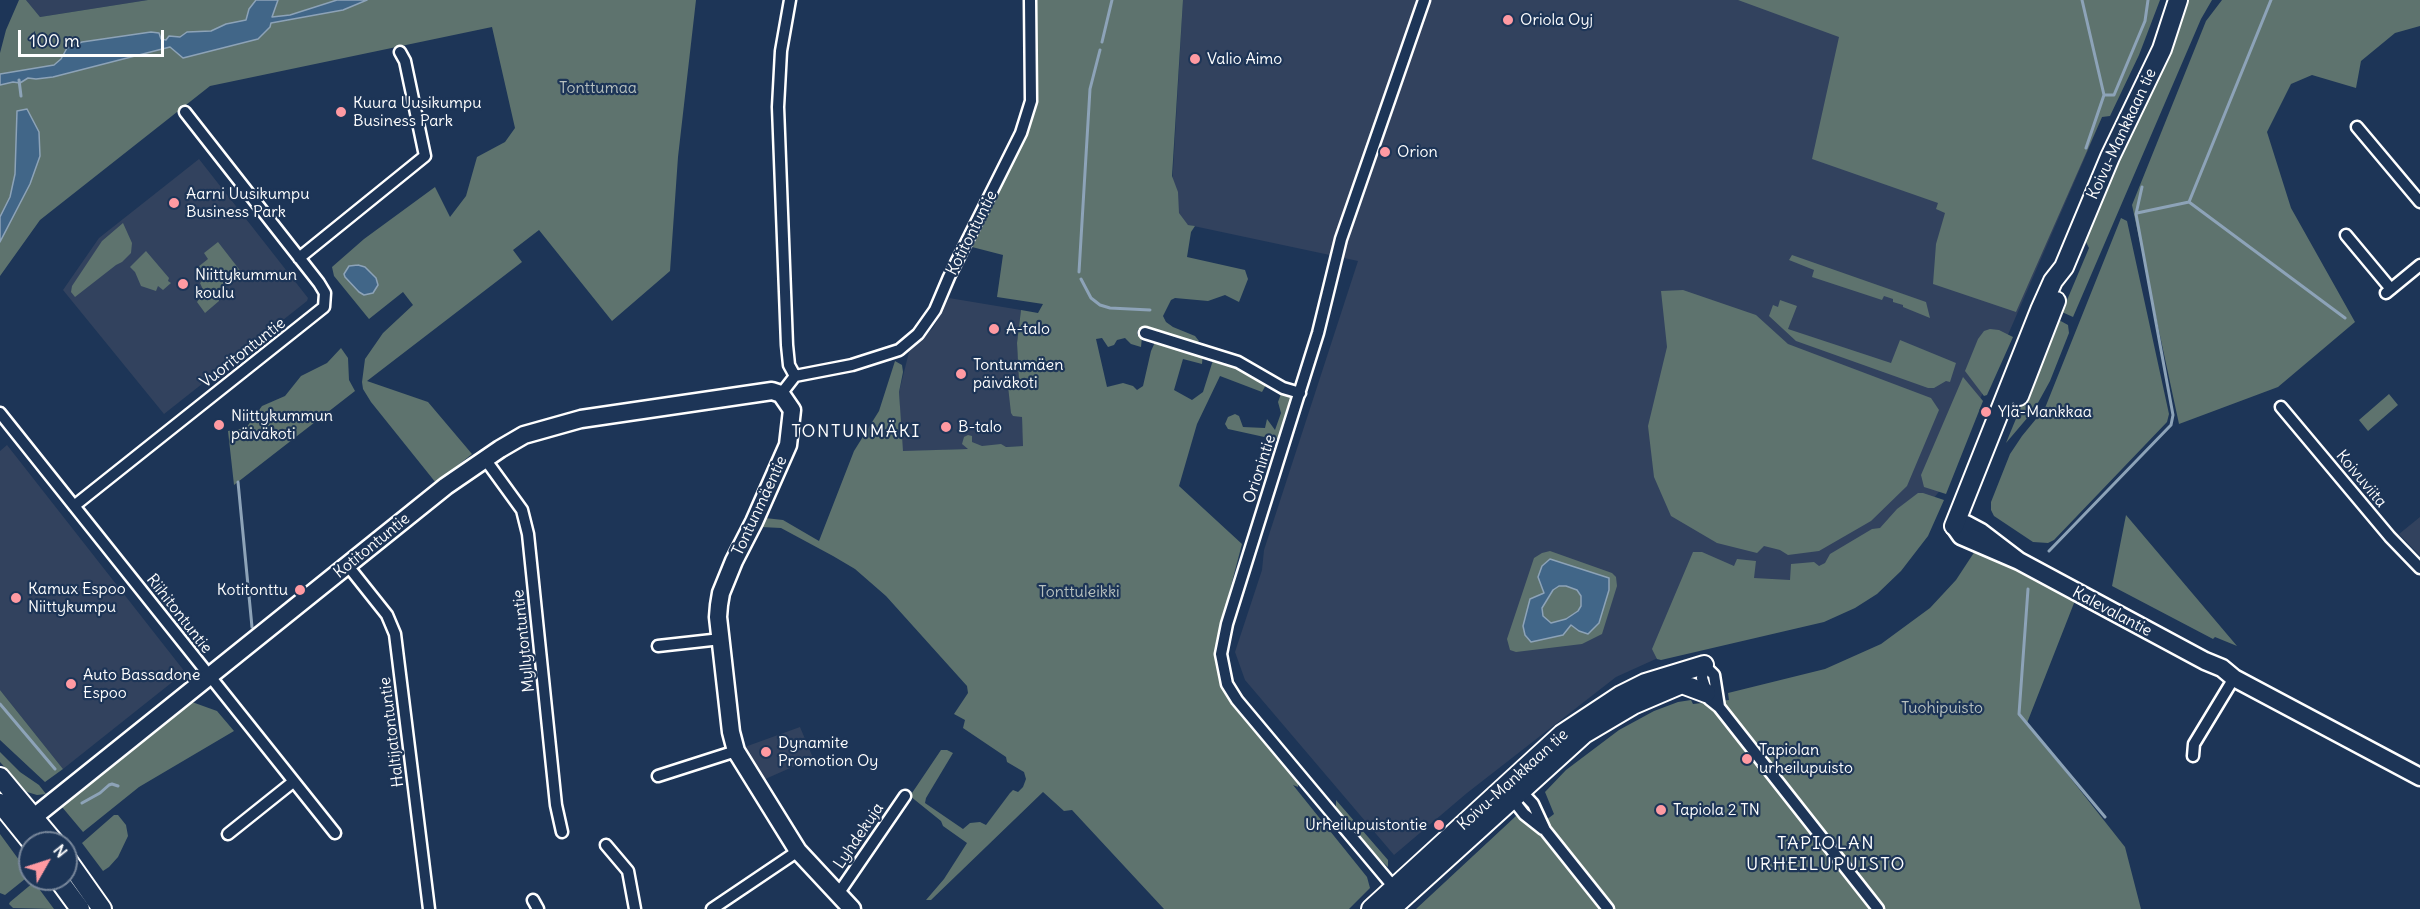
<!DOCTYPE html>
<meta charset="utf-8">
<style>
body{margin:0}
#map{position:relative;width:2420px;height:909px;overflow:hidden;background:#1d3557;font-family:Delius,sans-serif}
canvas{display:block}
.north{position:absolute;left:18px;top:831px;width:60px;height:60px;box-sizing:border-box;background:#1d3557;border:2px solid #77869a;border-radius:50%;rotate:51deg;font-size:16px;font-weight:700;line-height:24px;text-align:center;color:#fff}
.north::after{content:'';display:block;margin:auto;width:21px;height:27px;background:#ff9aa2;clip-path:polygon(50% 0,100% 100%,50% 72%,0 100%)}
.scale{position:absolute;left:18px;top:30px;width:146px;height:27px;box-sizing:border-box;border:3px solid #fff;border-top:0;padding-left:8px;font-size:18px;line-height:21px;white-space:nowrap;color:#fff;-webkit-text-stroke:4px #1d3557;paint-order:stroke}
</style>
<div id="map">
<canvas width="2420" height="909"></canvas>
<div class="north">N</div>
<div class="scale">100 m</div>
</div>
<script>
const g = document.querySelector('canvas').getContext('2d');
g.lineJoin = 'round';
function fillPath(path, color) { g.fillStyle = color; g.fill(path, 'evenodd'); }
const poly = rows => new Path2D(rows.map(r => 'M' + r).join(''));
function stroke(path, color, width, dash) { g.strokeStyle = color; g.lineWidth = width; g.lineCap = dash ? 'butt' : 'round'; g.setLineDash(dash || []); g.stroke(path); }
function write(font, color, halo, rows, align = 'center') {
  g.font = font + ' Delius,sans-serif'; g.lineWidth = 4.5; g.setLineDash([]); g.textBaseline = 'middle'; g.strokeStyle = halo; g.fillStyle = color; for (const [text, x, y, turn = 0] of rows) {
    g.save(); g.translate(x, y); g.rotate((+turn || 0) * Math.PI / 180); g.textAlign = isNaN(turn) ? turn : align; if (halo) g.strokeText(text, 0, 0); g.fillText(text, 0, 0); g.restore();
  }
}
fillPath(poly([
 [26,0,148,0,40,17],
 [1183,0,2143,0,2102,117,2083,162,1941,489,1920,516,1669,653,1616,677,1467,793,1394,855,1245,680,1235,652,1262,570,1264,550,1358,261,1170,221],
 [199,159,308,298,307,301,164,414,63,290,99,238],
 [949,298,1021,310,1017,343,1024,446,902,452,899,392,909,352,933,328],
 [7,445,185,672,63,769,0,690,0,451],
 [2420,517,2420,556,2399,534],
 [800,727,813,758,763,780,742,748]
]), '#32425e');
fillPath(poly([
 [19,0,26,0,40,17,148,0,696,0,678,157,670,271,612,321,539,230,513,250,522,262,367,381,428,402,472,454,436,483,371,402,363,389,362,382,365,359,383,333,413,305,403,292,369,319,334,276,332,267,364,239,435,187,450,217,466,196,477,157,505,142,515,128,492,27,210,86,40,220,0,276,0,53,6,30],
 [1037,0,1183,0,1172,176,1178,192,1179,213,1188,225,1195,226,1191,232,1187,257,1245,270,1248,279,1239,302,1225,295,1208,301,1175,298,1171,300,1163,316,1166,322,1173,327,1195,336,1199,341,1197,343,1138,329,1137,335,1142,337,1141,347,1131,344,1125,338,1117,340,1114,345,1108,347,1102,338,1096,339,1107,387,1123,383,1133,386,1137,390,1143,386,1151,351,1156,340,1203,353,1202,364,1183,359,1174,390,1192,400,1203,392,1214,357,1235,365,1267,383,1262,392,1220,376,1197,424,1179,486,1242,544,1217,639,1216,654,1219,680,1233,706,1298,782,1298,787,1293,785,1367,877,1370,888,1349,909,1164,909,1072,810,1064,811,1043,792,931,900,926,900,944,879,967,843,943,826,941,821,910,796,941,750,947,750,953,753,926,798,925,803,963,829,970,823,980,822,986,825,1010,793,1013,790,1018,792,1023,787,1026,779,1024,772,1007,762,1006,757,963,728,965,720,954,714,968,693,967,686,886,596,855,569,833,556,781,528,761,527,765,518,783,520,819,541,854,451,879,411,895,361,902,365,903,372,899,392,903,451,968,449,962,444,964,437,968,435,972,436,972,442,982,446,1001,444,1006,447,1023,446,1022,417,1013,416,1011,413,1008,386,1015,380,1019,380,1017,343,1021,310,1038,313,1043,304,997,297,1003,255,972,247,1027,134,1035,104],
 [1738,0,2160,0,2139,55,2110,116,2102,117,2016,312,1933,284,1936,244,1945,213,1936,209,1938,203,1812,159,1839,37],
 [2186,0,2212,0,2201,19,2073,317,2062,312,2089,248,2086,242,2087,233,2133,126,2180,26],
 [2222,0,2420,0,2420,26,2395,33,2361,61,2356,88,2312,75,2291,84,2267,132,2291,208,2355,322,2278,387,2179,424,2132,205,2206,21],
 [2121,218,2127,221,2169,414,2167,422,2054,540,2048,543,2033,542,1994,516,1991,510,1991,502,2010,454,2022,436,2045,408],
 [123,223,132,243,131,253,122,262,116,265,75,297,71,292,72,286,102,241],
 [218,242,242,273,218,291,219,301,205,313,197,302,204,292,200,283,206,277,198,267,208,259,204,253],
 [146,251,169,278,168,281,171,283,163,290,158,286,156,291,141,286,135,272,130,267],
 [1792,255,1926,302,1930,318,1903,307,1903,305,1893,302,1893,299,1884,296,1882,300,1812,277,1814,270,1789,260],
 [1683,290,1756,315,1788,344,1931,398,1939,410,1907,486,1871,521,1819,551,1788,555,1780,550,1764,546,1757,553,1717,543,1671,516,1654,477,1648,426,1667,347,1661,291],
 [1780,300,1797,306,1788,329,1891,363,1900,340,1956,363,1950,382,1946,381,1934,388,1928,388,1796,341,1769,316,1773,305,1778,307],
 [2057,319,2068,325,2069,333,2050,381,2034,410,2006,443],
 [1990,329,1999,330,2013,337,1987,395,1984,396,1965,371,1978,339,1984,331],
 [341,348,348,358,349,380,355,391,234,485,228,431,246,428,262,406,285,396,301,376,327,363],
 [1963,377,1983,401,1946,494,1924,487,1921,475],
 [1287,392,1291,395,1291,403,1278,440,1228,429,1225,424,1228,417,1235,414,1239,416,1243,427,1265,428,1267,419,1275,430,1281,413,1278,402,1281,394],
 [2389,394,2398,405,2368,431,2359,420],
 [1918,493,1923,493,1944,500,1928,536,1901,571,1877,594,1855,608,1824,622,1661,660,1657,659,1652,649,1693,552,1702,552,1734,566,1737,559,1756,561,1754,578,1790,580,1791,564,1814,562,1819,566,1825,563,1830,554,1872,529,1880,528,1897,509],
 [2126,515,2237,646,2215,637,2213,639,2112,586],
 [1977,548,2076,598,2027,723,2125,847,2141,909,1416,909,1516,816,1533,830,1554,814,1545,792,1566,770,1619,730,1654,711,1678,702,1691,700,1693,704,1729,700,1728,693,1825,669,1881,644,1930,608,1956,580],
 [1550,551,1612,573,1616,577,1617,586,1602,634,1582,644,1516,652,1510,650,1507,639,1534,558,1542,553],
 [0,690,63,769,45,782,0,740],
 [192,702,217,711,234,731,139,787,83,832,62,807],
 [0,752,20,772,39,785,46,794,37,795,27,792,0,762],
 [1336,800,1388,860,1388,867,1373,853,1336,808],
 [114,815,118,815,126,825,128,836,118,857,109,867,103,871,82,843],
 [0,834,30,875,5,895,0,893],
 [34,882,54,909,13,908,9,904,10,902]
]), '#5e736e');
const water = poly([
 [256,0,278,0,272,17,290,15,337,0,367,0,343,10,271,23,270,27,258,39,183,58,170,47,53,77,36,79,28,78,20,83,13,82,0,85,0,74,54,65,61,59,67,48,82,42,151,32,159,33,161,39,166,40,169,36,180,37,187,32,211,31,226,24,246,20,249,9,256,0],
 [27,109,39,132,40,156,30,184,0,242,0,217,10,197,15,174,17,111,27,109],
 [358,265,365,267,376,278,378,285,373,293,364,295,359,292,345,277,344,274,349,266,358,265],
 [1550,559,1609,578,1609,590,1599,623,1588,634,1579,631,1571,625,1563,635,1531,642,1525,635,1523,626,1530,599,1544,593,1538,577,1542,566,1550,559],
 [1559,586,1566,586,1577,590,1581,596,1581,606,1578,611,1566,619,1551,623,1543,616,1542,608,1553,590,1559,586]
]);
fillPath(water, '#416688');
stroke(water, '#8da3b8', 1.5);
stroke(poly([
 [2082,0,2104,95,2086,148],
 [1102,42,1112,0],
 [19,80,21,96],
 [2104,95,2114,95,2145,21,2148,0],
 [2189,202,2271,0],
 [2137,213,2189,202,2345,318],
 [1079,272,1090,89,1100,50],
 [1081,279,1091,298,1100,305,1110,308,1150,310],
 [238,482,252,627],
 [2049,551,2171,425,2173,415,2136,214,2142,187],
 [2028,589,2019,714,2105,817],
 [0,704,55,769],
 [82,803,100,793,109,785,112,784,118,786]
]), '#8da3b8', 3);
const street = poly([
 [2357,127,2420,202],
 [2346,235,2391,289],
 [299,258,425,156,405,61,400,52],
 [2386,293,2420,265],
 [1145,333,1238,362,1283,388,1300,393],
 [795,376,852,365,899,350,918,334,935,310,949,277,1021,133,1031,101,1030,0],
 [781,394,795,376,789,365,787,345,778,107,781,51,790,0],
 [2281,407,2390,537,2420,568],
 [0,413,335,833],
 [485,459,522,510,528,534,556,805,562,832],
 [74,506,324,307,325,293,319,283,185,112],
 [348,566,387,615,395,634,429,909],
 [658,646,721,639],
 [1704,665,1702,678,1709,699,1719,707,1878,909],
 [1704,665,1714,675,1719,707],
 [2193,756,2194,744,2234,678],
 [658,776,736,751],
 [1518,788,1533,804,1545,830,1608,909],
 [1510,796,1524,814,1543,829],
 [228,834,293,782],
 [606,845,628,871,635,909],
 [1397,891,1237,700,1227,684,1221,654,1227,624,1318,333,1341,239,1424,0],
 [838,894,905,796],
 [533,900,538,909],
 [712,909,798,851]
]);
const secondary = poly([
 [2019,561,1981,532,1966,524,1954,526,1961,536,2019,561,2205,661,2222,668,2234,678,2420,777],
 [24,825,446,486,500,449,524,435,581,419,772,391,781,394,792,410,788,445,754,522,734,561,721,593,719,605,718,617,731,732,736,751,798,851,852,909]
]);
const primary = poly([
 [2019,396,2056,301],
 [1954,526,2040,310,2053,281,2064,267,2110,157,2162,49,2178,0],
 [0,777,55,843],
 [0,803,32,843],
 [66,858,102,909],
 [58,879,80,909],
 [1371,909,1562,734,1621,695,1645,683,1704,665],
 [1391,909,1584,734,1633,705,1682,684,1706,693]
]);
stroke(street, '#fff', 15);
stroke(secondary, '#fff', 21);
stroke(primary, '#fff', 22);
stroke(street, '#1d3557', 10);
stroke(secondary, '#1d3557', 16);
stroke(primary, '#1d3557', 18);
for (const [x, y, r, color] of [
 [1508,20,6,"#ff9aa2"],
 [1195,59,6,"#ff9aa2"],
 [341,112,6,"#ff9aa2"],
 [1385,152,6,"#ff9aa2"],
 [174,203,6,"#ff9aa2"],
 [183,284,6,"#ff9aa2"],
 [994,329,6,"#ff9aa2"],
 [961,374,6,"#ff9aa2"],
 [1986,412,6,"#ff9aa2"],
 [219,425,6,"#ff9aa2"],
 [946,427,6,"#ff9aa2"],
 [300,590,6,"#ff9aa2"],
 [16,598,6,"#ff9aa2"],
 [71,684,6,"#ff9aa2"],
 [766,752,6,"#ff9aa2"],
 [1747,759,6,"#ff9aa2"],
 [1661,810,6,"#ff9aa2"],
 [1439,825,6,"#ff9aa2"]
]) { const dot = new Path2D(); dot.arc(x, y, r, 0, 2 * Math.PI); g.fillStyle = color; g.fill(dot); stroke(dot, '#1d3557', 2); }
write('16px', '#fff', '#1d3557', [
 ["Oriola Oyj",1520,20],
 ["Valio Aimo",1207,59],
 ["Kuura Uusikumpu",353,103],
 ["Business Park",353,121],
 ["Orion",1397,152],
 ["Aarni Uusikumpu",186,194],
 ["Business Park",186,212],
 ["Niittykummun",195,275],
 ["koulu",195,293],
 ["A-talo",1006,329],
 ["Tontunmäen",973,365],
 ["päiväkoti",973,383],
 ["Ylä-Mankkaa",1998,412],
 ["Niittykummun",231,416],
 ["päiväkoti",231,434],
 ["B-talo",958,427],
 ["Kamux Espoo",28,589],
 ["Niittykumpu",28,607],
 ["Kotitonttu",288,590,"right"],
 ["Auto Bassadone",83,675],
 ["Espoo",83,693],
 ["Dynamite",778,743],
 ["Promotion Oy",778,761],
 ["Tapiolan",1759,750],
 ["urheilupuisto",1759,768],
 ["Tapiola 2 TN",1673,810],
 ["Urheilupuistontie",1427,825,"right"]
], 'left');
write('16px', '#b7c0be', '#1d3557', [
 ["Tonttumaa",598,88],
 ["Tonttuleikki",1079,592],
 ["Tuohipuisto",1942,708]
]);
write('16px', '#fff', '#1d3557', [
 ["Koivu-Mankkaan tie",2122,134,-65],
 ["Kotitontuntie",972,233,-63],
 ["Vuoritontuntie",243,353,-38],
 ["Orionintie",1260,469,-72],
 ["Koivuviita",2361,479,50],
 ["Tontunmäentie",760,506,-65],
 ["Kotitontuntie",372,546,-39],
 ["Kalevalantie",2112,612,28],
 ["Riihitontuntie",179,614,52],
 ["Myllytontuntie",524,641,-96],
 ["Haltijatontuntie",392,732,-97],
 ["Koivu-Mankkaan tie",1513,780,-42],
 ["Lyhdekuja",859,836,-56]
]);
g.letterSpacing = '1.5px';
write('18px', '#fff', '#1d3557', [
 ["TONTUNMÄKI",856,432],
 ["TAPIOLAN",1826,844],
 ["URHEILUPUISTO",1826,865]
]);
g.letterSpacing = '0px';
</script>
